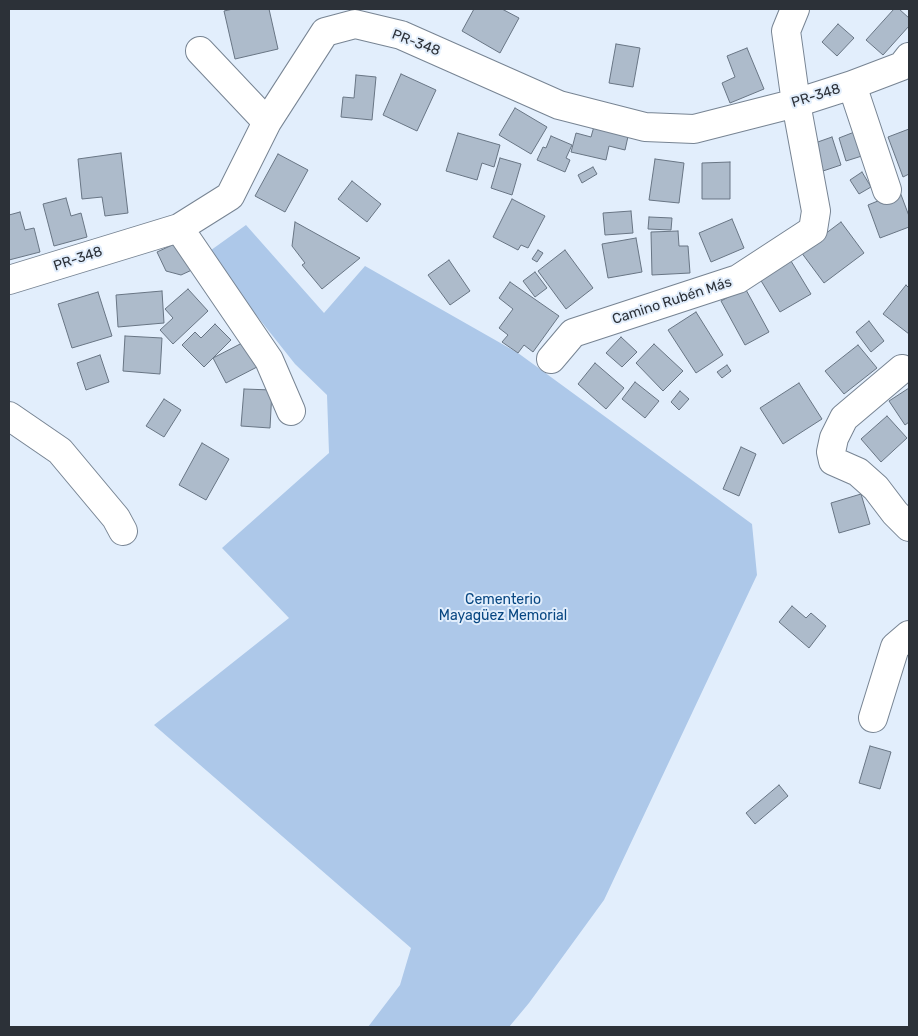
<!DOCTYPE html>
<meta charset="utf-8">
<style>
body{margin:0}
#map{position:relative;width:918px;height:1036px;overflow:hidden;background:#e2eefc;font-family:Rubik,sans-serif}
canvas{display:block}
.frame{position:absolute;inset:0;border:10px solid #2c3138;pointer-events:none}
</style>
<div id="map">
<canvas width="918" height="1036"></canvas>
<div class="frame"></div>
</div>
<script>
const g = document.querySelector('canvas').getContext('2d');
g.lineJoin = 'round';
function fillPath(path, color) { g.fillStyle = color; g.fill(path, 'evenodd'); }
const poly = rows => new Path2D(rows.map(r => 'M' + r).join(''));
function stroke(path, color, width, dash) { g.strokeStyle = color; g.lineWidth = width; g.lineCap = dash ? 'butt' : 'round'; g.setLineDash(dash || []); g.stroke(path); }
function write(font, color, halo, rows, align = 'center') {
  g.font = font + ' Rubik,sans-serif'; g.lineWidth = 4; g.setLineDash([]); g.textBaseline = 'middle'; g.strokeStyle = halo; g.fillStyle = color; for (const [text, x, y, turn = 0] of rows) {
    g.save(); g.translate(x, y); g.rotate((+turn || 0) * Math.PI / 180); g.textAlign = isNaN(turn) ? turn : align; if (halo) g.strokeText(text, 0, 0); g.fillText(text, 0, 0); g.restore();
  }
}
fillPath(poly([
 [246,225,324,313,365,266,518,353,752,524,757,575,604,900,529,1003,509,1027,368,1027,400,985,411,948,154,725,289,618,222,548,329,453,327,395,295,364,207,253]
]), '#adc8e9');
const building = poly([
 [233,9,269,9,278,49,235,59,224,11,233,9],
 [474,9,502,9,519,18,500,53,462,31,474,9],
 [894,9,899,9,909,18,909,26,883,55,866,40,894,9],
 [838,24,854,38,837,56,822,42,838,24],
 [616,44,640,48,633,87,609,83,616,44],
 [747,48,764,89,730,103,722,83,735,77,727,56,747,48],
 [401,74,436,90,417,131,383,115,401,74],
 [356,75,376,77,372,120,341,117,343,97,354,98,356,75],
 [515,108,547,127,531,154,499,135,515,108],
 [595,123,629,132,625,150,609,146,606,160,571,152,576,133,591,137,595,123],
 [909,129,909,174,903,177,888,137,909,129],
 [857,131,865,155,846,161,839,138,857,131],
 [458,133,500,145,494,167,482,163,477,180,446,171,458,133],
 [551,136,572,145,566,158,570,160,565,172,537,160,543,147,546,148,551,136],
 [832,137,841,165,823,171,815,143,832,137],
 [121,153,128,213,105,216,102,197,82,199,78,159,121,153],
 [278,154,308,170,285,212,255,196,278,154],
 [500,158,521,164,512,195,491,188,500,158],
 [655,159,684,163,679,203,649,200,655,159],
 [730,162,730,199,702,199,702,163,730,162],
 [593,167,597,174,582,183,578,175,593,167],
 [862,172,871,187,859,194,850,180,862,172],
 [352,181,381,204,367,222,338,199,352,181],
 [900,192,909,216,909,227,880,238,868,205,900,192],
 [66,198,71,216,81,213,87,237,54,246,43,204,66,198],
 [512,199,545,216,528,248,521,245,518,250,493,237,512,199],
 [631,211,633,233,605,235,603,213,631,211],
 [20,212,25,230,34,228,40,252,9,260,9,215,20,212],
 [649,217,672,218,671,230,648,229,649,217],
 [732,219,744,248,711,262,699,233,732,219],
 [295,222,360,258,322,289,302,265,305,263,292,246,295,222],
 [841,222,864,253,824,283,801,252,841,222],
 [678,231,679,246,688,246,690,273,652,275,651,232,678,231],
 [636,238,642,272,608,278,602,244,636,238],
 [181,241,194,269,181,275,166,271,157,252,181,241],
 [538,250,543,253,537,262,532,259,538,250],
 [565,250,593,288,566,309,538,271,565,250],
 [449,260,470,291,450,305,428,275,449,260],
 [791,261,811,294,780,312,760,279,791,261],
 [535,272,547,288,535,297,523,281,535,272],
 [510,282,559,316,533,352,524,345,518,353,502,342,508,335,499,328,513,309,499,298,510,282],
 [906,285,909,288,909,334,883,314,906,285],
 [745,288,769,332,745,345,721,301,745,288],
 [188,289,208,311,173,344,160,330,173,318,165,309,188,289],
 [162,291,164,323,118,327,116,295,162,291],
 [98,292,112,336,72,348,58,304,98,292],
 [696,312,723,355,696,373,668,330,696,312],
 [869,321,884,341,871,352,856,332,869,321],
 [215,324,231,340,204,367,182,345,195,332,201,338,215,324],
 [125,336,162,338,160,374,123,371,125,336],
 [621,337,637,352,622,367,606,353,621,337],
 [244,342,257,367,226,383,213,358,244,342],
 [654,344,683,371,663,391,636,363,654,344],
 [858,345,877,368,844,394,825,371,858,345],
 [100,355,109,382,86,390,77,363,100,355],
 [595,363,624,388,606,409,578,384,595,363],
 [727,365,731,371,722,378,717,372,727,365],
 [635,382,659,401,645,418,622,399,635,382],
 [799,383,822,419,783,444,760,408,799,383],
 [909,388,909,422,905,425,889,401,909,388],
 [244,389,272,390,270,428,241,426,244,389],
 [680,391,689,399,679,410,671,402,680,391],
 [164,399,181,410,164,437,146,426,164,399],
 [887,416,907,438,881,462,861,439,887,416],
 [202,443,229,459,206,500,179,485,202,443],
 [741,447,756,454,739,496,723,489,741,447],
 [861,494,870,524,839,533,831,503,861,494],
 [792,606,806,618,811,613,826,626,809,648,779,622,792,606],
 [870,746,891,752,880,789,859,783,870,746],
 [779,785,788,796,755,824,746,813,779,785]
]);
fillPath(building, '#adbbcb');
stroke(building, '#687584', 1);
const minor = poly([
 [200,51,267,122],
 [852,85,887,190],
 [179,228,269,360,291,411],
 [9,280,179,228,230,196,267,122,325,32,355,24,401,35,559,105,645,127,694,129,796,103,852,85,902,66,909,57],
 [551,359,573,333,738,279,813,230,816,211,796,103,786,31,795,9],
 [902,369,844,418,834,438,831,452,833,461,858,472,876,488,895,513,909,527],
 [9,416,60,451,116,518,123,531],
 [873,718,895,647,909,635]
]);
stroke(minor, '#778493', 30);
stroke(minor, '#fff', 28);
write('14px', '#2c3138', '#e2eefc', [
 ["PR-348",416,43,21],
 ["PR-348",816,96,-17],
 ["PR-348",78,259,-18],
 ["Camino Rubén Más",672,301,-18]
]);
write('14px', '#084782', '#e2eefc', [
 ["Cementerio",503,600],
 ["Mayagüez Memorial",503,616]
]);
</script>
